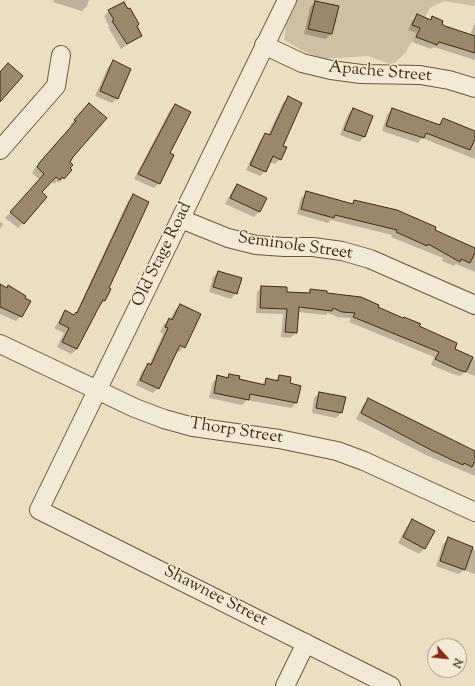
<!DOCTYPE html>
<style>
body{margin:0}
#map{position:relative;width:475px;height:686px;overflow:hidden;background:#ebdfc2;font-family:"Sorts Mill Goudy",serif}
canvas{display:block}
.north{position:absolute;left:427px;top:638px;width:40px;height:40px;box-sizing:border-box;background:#f2ead7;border:1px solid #ac9d86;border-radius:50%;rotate:117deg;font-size:11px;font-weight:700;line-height:16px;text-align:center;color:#432a0c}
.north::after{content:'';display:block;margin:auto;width:14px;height:18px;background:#8f2418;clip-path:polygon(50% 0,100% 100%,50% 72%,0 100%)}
</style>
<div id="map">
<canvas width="475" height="686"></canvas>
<div class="north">N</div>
</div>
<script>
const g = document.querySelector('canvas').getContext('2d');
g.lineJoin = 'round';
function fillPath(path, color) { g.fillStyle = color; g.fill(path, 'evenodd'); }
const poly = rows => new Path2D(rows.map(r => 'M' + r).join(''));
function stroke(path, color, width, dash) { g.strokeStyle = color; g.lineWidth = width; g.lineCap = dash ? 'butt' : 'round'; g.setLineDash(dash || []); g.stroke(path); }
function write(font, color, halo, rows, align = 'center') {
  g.font = font + ' "Sorts Mill Goudy",serif'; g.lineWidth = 3; g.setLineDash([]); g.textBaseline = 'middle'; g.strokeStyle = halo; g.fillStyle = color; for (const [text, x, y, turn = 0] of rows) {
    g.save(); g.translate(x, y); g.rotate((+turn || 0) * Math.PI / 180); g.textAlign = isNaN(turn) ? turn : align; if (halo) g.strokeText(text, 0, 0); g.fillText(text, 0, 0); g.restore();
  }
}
fillPath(poly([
 [296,0,475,0,475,6,444,1,430,8,406,52,393,65,368,56,324,59,305,52,284,40,286,23]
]), '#cec0a3');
fillPath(poly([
 [54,0,89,0,87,6,82,11,53,2],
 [315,2,331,34,325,39,304,34,310,7],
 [109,11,136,26,141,35,121,49,108,27,109,26,104,16],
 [417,15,430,20,432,18,444,27,470,35,475,23,475,60,434,47,431,49,412,42,416,33,408,30,412,21],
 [113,62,117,98,112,103,95,96,108,67],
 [288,98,280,159,275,164,270,162,265,171,260,176,246,170,261,139,266,134,268,135,283,103],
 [175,105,169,154,159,183,154,188,134,179,170,110],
 [84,109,64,178,58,183,57,181,54,184,51,181,41,193,46,197,18,228,5,218,40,180,32,173,35,168,72,127,70,125],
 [353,109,372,116,364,137,359,142,340,135,348,114],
 [393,109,438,125,443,119,475,132,475,159,422,138,418,143,382,131,387,114],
 [237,185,259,212,254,217,225,204,232,191],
 [307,193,351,205,354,201,397,211,475,249,475,272,456,264,454,266,442,261,443,258,391,237,392,235,331,220,328,223,297,214,301,198],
 [134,196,104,301,99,306,77,349,71,354,57,347,64,333,54,328,65,312,75,315,128,201],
 [0,222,3,224,0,229],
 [218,272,236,293,231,299,209,292,213,277],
 [0,285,6,288,8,287,21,316,16,321,0,314],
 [262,287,286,293,306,294,311,290,376,307,418,327,453,349,475,359,475,376,465,372,460,376,453,374,431,365,434,357,349,322,351,318,337,317,328,313,326,315,298,312,296,333,290,338,281,337,283,314,256,313,257,292],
 [180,305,184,347,179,352,176,351,158,388,153,393,136,385,143,370,149,365,163,334,160,332,164,324,170,320,175,310],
 [230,375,238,380,261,385,266,379,274,381,280,376,289,384,296,403,291,408,247,400,242,405,209,398,213,382,218,377,226,378],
 [319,393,341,413,336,418,312,413,314,398],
 [369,400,475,452,475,476,426,455,356,419,363,405],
 [412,520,433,531,424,549,419,554,398,543,407,526],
 [448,539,475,550,475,574,464,570,459,574,436,566,443,544]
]), '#0003');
const building = poly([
 [315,1,339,6,332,34,308,29,315,1],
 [124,2,128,9,130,8,139,24,137,26,142,36,127,44,112,21,114,20,108,10,124,2],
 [417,14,431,20,432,16,443,21,442,24,445,26,475,36,475,53,439,42,437,45,416,37,420,28,412,25,417,14],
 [113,60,131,69,118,99,100,91,113,60],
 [8,63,23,76,0,102,0,72,8,63],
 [288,96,302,103,283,146,287,147,281,160,273,156,266,172,250,165,265,133,270,135,288,96],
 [89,103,107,118,73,157,70,162,73,165,70,168,72,170,64,179,62,177,60,180,56,177,42,192,47,197,24,224,10,212,44,174,37,167,40,162,76,121,74,120,89,103],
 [175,104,191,112,170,153,174,155,160,184,138,174,175,104],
 [353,108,373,116,365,137,344,130,353,108],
 [392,108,440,125,443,118,475,131,475,139,470,150,426,133,424,138,386,126,392,108],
 [237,184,267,198,260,212,230,198,237,184],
 [306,191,353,204,354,200,397,210,436,227,435,230,475,248,475,253,470,263,461,259,460,262,428,244,427,246,396,232,397,230,335,215,334,218,301,209,306,191],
 [133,194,149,202,109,288,111,289,105,301,103,300,99,307,77,349,62,342,69,328,59,323,65,310,74,315,76,312,77,313,133,194],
 [218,271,242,278,237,294,213,287,218,271],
 [0,284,7,288,8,285,26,296,25,298,31,301,22,317,0,307,0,284],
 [261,286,287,287,287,292,310,293,310,289,327,291,327,293,361,297,379,305,378,307,403,318,404,317,421,324,419,326,457,343,455,349,473,357,466,372,459,370,435,359,439,352,353,317,355,313,342,312,333,308,332,311,299,307,297,333,285,332,287,309,260,308,261,286],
 [180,304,201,314,185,348,180,345,159,389,140,380,148,363,151,365,168,328,165,327,169,318,172,320,180,304],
 [229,374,240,376,239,379,265,385,266,378,278,381,279,375,291,377,290,383,301,386,297,403,250,394,249,400,214,393,217,375,228,378,229,374],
 [319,392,346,397,342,413,316,408,319,392],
 [368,398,475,451,475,461,472,467,464,463,463,465,431,450,361,413,368,398],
 [412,519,435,531,425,549,403,537,412,519],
 [448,537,473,547,465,570,440,561,448,537]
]);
fillPath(building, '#9a886b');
stroke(building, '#432a0c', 1);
const minor = poly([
 [287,0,39,510,391,686],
 [264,45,302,63,331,70,361,74,420,75,449,80,475,88],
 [0,150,56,86,61,55],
 [181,219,228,238,256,245,284,247,313,247,342,251,370,259,475,305],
 [0,344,135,408,164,419,193,427,279,439,337,451,364,461,475,512],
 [285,686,306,643]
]);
stroke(minor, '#6d573a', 20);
stroke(minor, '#f2ead7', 18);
write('17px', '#432a0c', '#f2ead7', [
 ["Apache Street",380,73,5],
 ["Seminole Street",295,247,8],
 ["Old Stage Road",163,255,-64],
 ["Thorp Street",236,432,9],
 ["Shawnee Street",215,597,27]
]);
</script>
